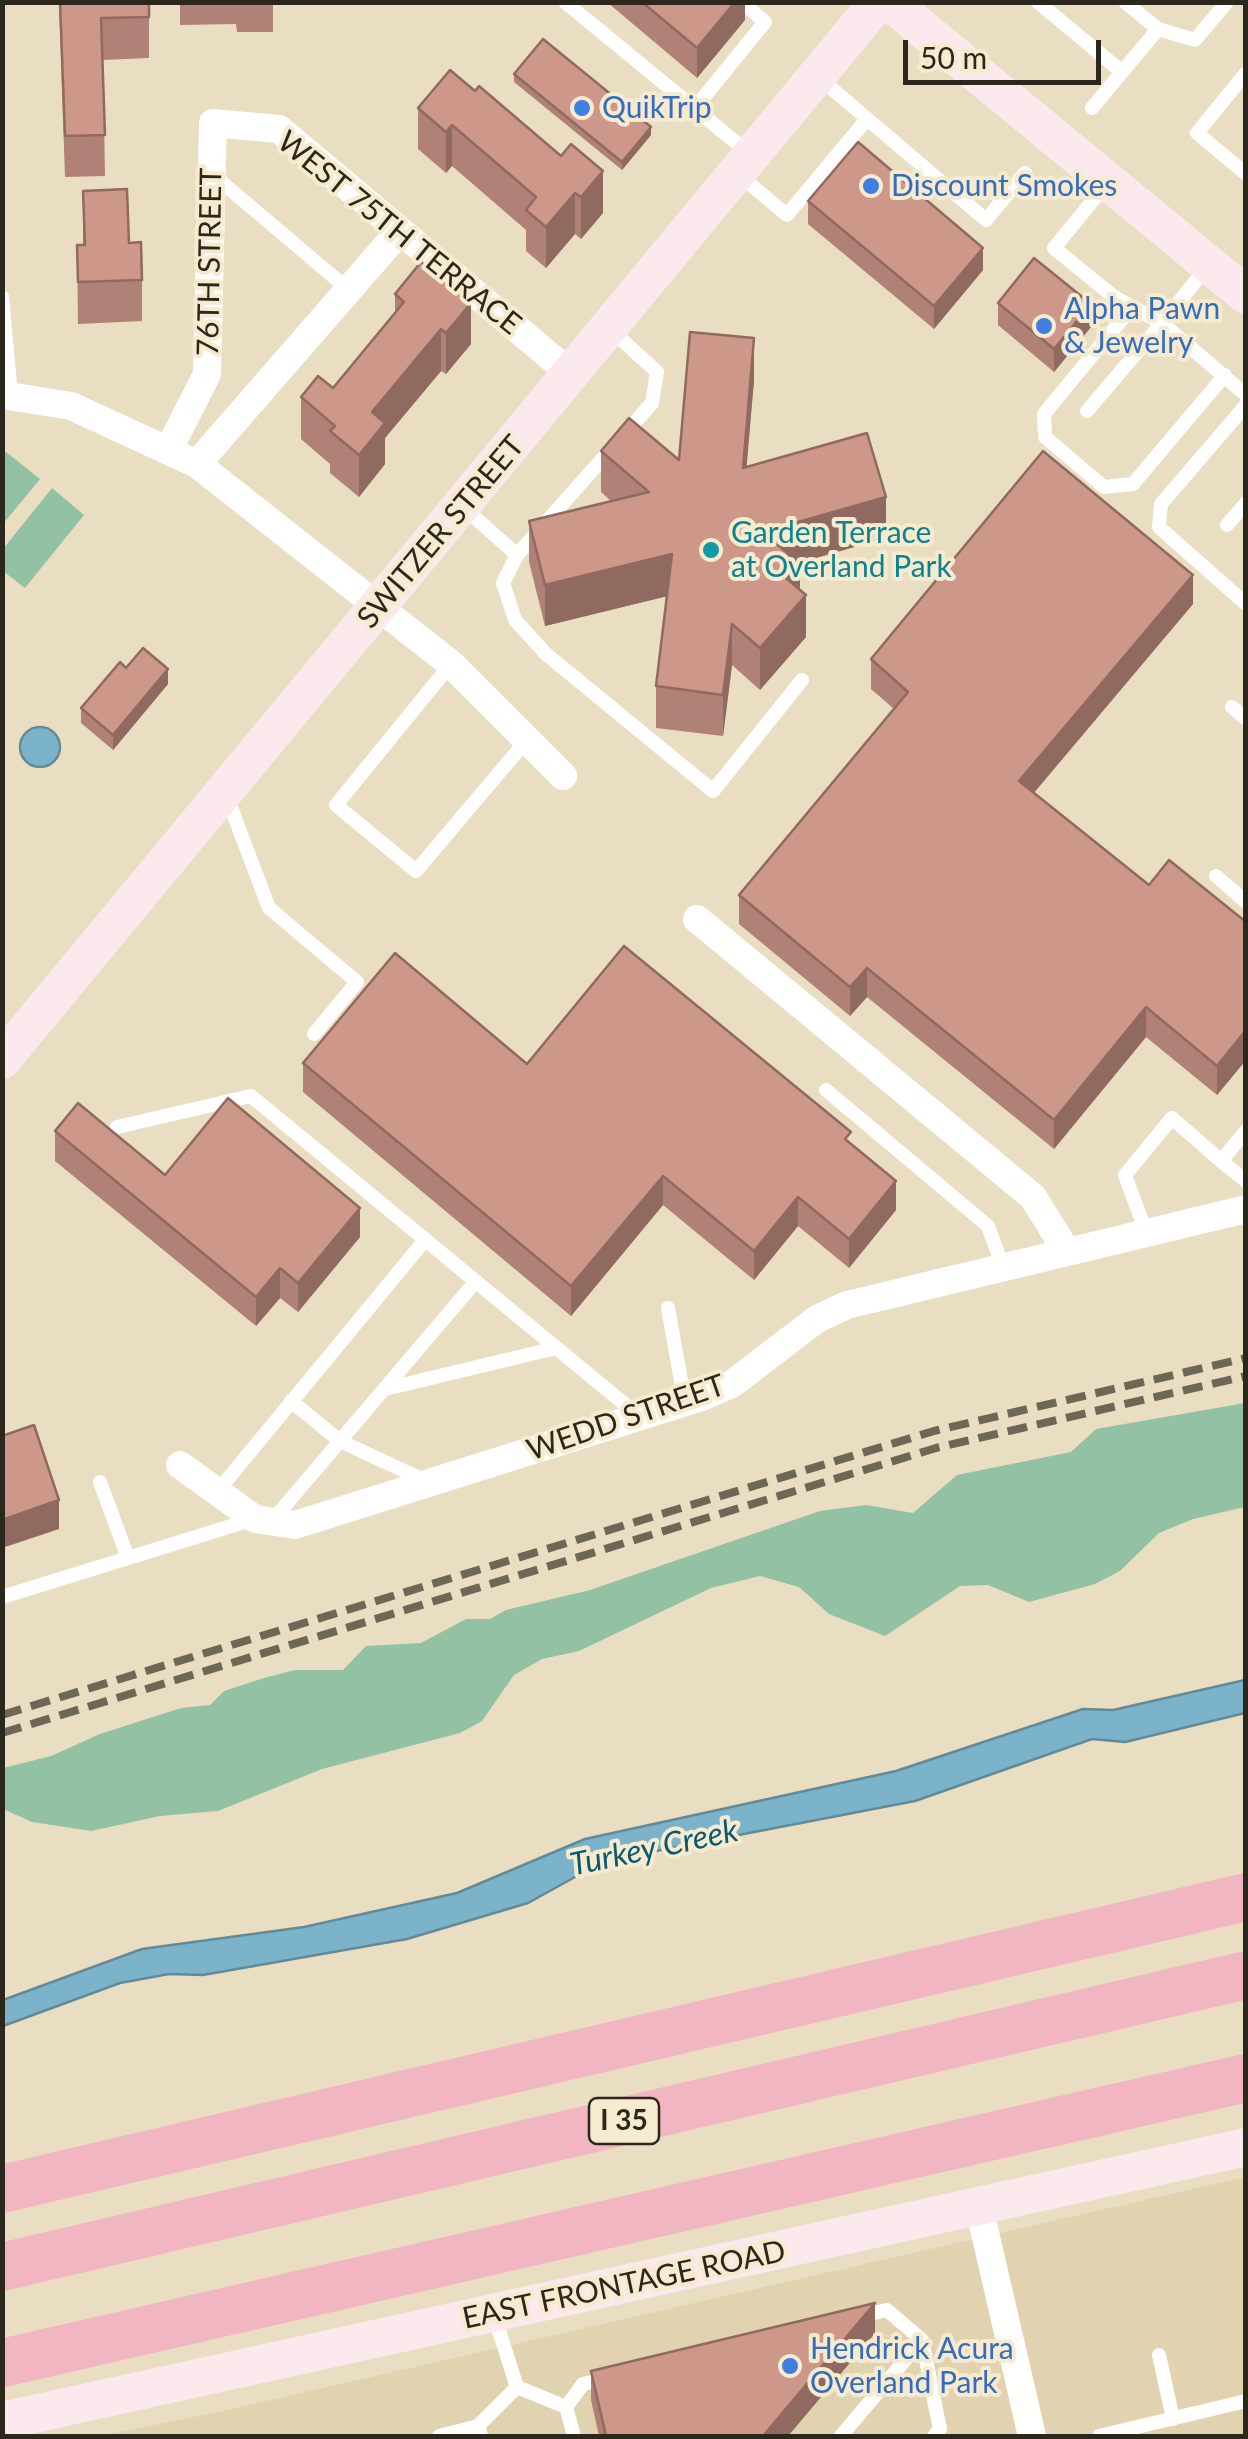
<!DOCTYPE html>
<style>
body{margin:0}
#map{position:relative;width:1248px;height:2439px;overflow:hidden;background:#e9dec2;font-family:Lato,sans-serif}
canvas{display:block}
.frame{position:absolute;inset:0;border:5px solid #2b271c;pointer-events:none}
.scale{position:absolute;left:903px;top:40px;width:198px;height:45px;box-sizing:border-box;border:5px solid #2b271c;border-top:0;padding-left:12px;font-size:30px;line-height:35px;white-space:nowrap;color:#2b271c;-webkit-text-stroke:8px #f6ebcf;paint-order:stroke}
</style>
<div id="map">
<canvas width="1248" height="2439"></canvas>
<div class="frame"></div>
<div class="scale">50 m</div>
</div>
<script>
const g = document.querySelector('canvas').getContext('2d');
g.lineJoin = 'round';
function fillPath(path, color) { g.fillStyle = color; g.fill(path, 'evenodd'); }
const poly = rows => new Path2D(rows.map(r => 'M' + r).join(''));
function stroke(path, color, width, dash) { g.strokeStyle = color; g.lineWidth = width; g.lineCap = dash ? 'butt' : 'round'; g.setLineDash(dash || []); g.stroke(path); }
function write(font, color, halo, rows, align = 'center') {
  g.font = font + ' Lato,sans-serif'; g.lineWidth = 8; g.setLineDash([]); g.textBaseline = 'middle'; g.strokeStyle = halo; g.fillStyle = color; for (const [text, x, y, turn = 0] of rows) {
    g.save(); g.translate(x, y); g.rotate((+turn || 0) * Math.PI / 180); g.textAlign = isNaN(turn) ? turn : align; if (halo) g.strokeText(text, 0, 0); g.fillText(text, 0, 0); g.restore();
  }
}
fillPath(poly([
 [1245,2177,1245,2436,100,2436,218,2412]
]), '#e2d3b0');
fillPath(poly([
 [6,452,40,479,3,524,2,456],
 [52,488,84,515,25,588,3,571,3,549],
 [1245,1403,1245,1507,1193,1519,1159,1533,1120,1571,1095,1584,1029,1602,988,1585,960,1586,885,1636,829,1614,799,1587,760,1576,711,1588,579,1651,542,1659,514,1675,482,1721,460,1733,322,1769,218,1811,160,1816,91,1831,32,1822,3,1809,3,1768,51,1756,100,1734,181,1708,210,1705,224,1691,264,1678,295,1670,343,1670,366,1646,421,1643,466,1619,490,1619,506,1610,590,1590,820,1511,866,1505,913,1513,957,1475,1071,1452,1096,1429]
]), '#93c1a4');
const water = poly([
 '20 747a20 20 0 1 1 40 0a20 20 0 1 1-40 0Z',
 [1245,1680,1245,1713,1125,1742,1092,1739,915,1801,604,1861,528,1903,407,1939,203,1975,169,1974,120,1983,3,2026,3,2000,142,1949,304,1927,457,1893,585,1839,896,1771,1083,1709,1113,1710,1245,1680]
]);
fillPath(water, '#7bb4ca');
stroke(water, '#638a96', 2.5);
stroke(poly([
 [565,2,750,154],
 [1038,2,1122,72],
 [1158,29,1195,40,1227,2],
 [1246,73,1197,133,1246,174],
 [817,76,986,220,1025,173],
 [1092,108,1158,29,1125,2],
 [694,109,765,22,742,2],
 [212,174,349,290],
 [738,174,787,215,867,119],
 [1108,182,1054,248,1114,297,1162,323,1207,267],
 [2,297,11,396],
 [1132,307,1044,414,1045,437,1104,487,1133,484,1225,375],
 [1246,405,1161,504,1159,527,1246,604],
 [1087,411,1162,323,1246,395],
 [462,506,517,555,652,403,657,372,610,329],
 [1227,525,1246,503],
 [517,555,503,583,515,620,546,654,713,791,802,680],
 [451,664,336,805,416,871,526,741],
 [1232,707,1246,719],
 [227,797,269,908,357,982,314,1034],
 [1216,876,1246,902],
 [826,1090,988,1226,1003,1267],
 [117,1127,251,1096,639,1416],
 [1246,1131,1221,1161,1246,1181],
 [1146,1232,1125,1175,1172,1118,1221,1161],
 [668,1308,685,1403],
 [385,1389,556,1348],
 [291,1401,340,1441,428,1482],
 [100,1482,128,1558],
 [217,1492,425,1240],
 [272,1521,476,1281],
 [2,1597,254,1519],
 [494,2315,517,2387,566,2407,574,2436],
 [922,2340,940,2429,934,2436],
 [1159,2355,1173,2419],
 [566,2407,583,2384,608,2378],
 [439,2436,478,2426],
 [481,2436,478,2426,517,2387],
 [841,2436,922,2340,887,2310,857,2317],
 [1099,2436,1246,2401]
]), '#fff', 14);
stroke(poly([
 [2,395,71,406,197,464,451,664,563,776],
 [168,451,207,374,213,123,279,129,571,374],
 [197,464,398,233],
 [697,919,1033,1197,1067,1252],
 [180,1465,255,1519,295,1525,702,1397,732,1384,817,1319,847,1305,1246,1209],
 [979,2207,1032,2436]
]), '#fff', 28);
stroke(poly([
 [890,2,1246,295],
 [2,1060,878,2],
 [2,2421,1246,2147]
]), '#fbe9ed', 38);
stroke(poly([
 [2,2189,1246,1897],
 [2,2267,1246,1975],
 [2,2363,1246,2078]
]), '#f1b6c2', 48);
stroke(poly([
 [2,1715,934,1431,1246,1358],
 [2,1733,936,1448,1246,1376]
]), '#6d6756', 8, [20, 10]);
fillPath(poly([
 [59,2,149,2,149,58,103,60,105,176,65,177],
 [180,2,273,2,273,32,237,32,236,24,180,25],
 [607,2,745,2,745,20,697,78],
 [450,70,603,213,581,239,575,234,546,268,526,251,526,230,452,166,446,173,418,149,418,108],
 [514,74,651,135,622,170,514,82],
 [83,191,129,243,142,280,142,321,78,324,77,245,83,245],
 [808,201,983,270,934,329,808,224],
 [395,294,471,344,446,374,441,371,385,438,385,464,359,497,330,473,330,464,301,439,301,397,333,388,395,313],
 [998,303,1091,327,1054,372,998,325],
 [754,380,746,467,886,538,798,563,800,590,806,637,760,690,732,665,723,736,656,728,656,686,667,596,545,626,529,562,529,521,611,501,601,492,601,451,679,460],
 [1193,604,1034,793,1149,885,1246,922,1246,1060,1217,1095,1146,1037,1054,1149,867,997,850,1016,739,924,739,895,894,709,871,689,871,659],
 [126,668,168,684,113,750,81,723,81,708],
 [303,1063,527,1064,851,1144,896,1210,849,1268,798,1226,754,1280,663,1205,571,1316,303,1092],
 [55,1131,165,1175,360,1237,298,1312,280,1298,256,1326,55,1161],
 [875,2333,788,2436,599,2436,591,2400,591,2371]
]), '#b08277');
fillPath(poly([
 [735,2,745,2,745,20,697,78,697,48],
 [452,125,452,166,446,173,446,132],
 [651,127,651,135,622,170,622,162],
 [603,171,603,213,581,239,581,197],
 [575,193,575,234,546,268,546,227],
 [983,248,983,270,934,329,934,306],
 [471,303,471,344,446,374,446,333],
 [1091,304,1091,327,1054,372,1054,349],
 [441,329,441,371,385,438,385,464,359,497,359,455,372,412],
 [754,338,754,380,743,509,743,468],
 [886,497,886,538,763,573,763,532],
 [672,554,672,595,545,626,545,585],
 [800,564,800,603,806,595,806,637,760,690,760,648,787,579],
 [1193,575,1193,604,1019,810,1019,781],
 [732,624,732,665,723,736,723,695],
 [168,669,168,684,113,750,113,735],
 [867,968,867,997,850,1016,850,987],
 [1146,1007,1146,1037,1054,1149,1054,1120],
 [1246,1030,1246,1060,1217,1095,1217,1066],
 [663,1176,663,1205,571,1316,571,1286],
 [896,1181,896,1210,849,1268,849,1239],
 [798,1197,798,1226,754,1280,754,1251],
 [360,1208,360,1237,298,1312,298,1283],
 [280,1268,280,1298,256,1326,256,1297],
 [59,1500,59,1529,2,1548,2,1520],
 [875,2303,875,2333,788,2436,763,2436]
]), '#906a61');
const building = poly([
 [60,2,149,2,149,17,101,18,105,135,65,136,60,2],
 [642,2,735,2,697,48,642,2],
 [543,39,651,127,622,162,514,74,543,39],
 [450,70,475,91,479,86,561,156,571,144,603,171,581,197,575,193,546,227,526,210,536,197,452,125,446,132,418,108,450,70],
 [858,142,983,248,934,306,808,201,858,142],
 [127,189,129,243,141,242,142,280,78,282,77,245,85,245,83,191,127,189],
 [1034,258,1091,304,1054,349,998,303,1034,258],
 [421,262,471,303,446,333,441,329,372,412,385,423,359,455,330,431,335,426,301,397,318,376,333,388,404,302,395,294,421,262],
 [690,332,754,338,743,468,867,433,886,497,763,532,800,564,787,579,806,595,760,648,732,624,723,695,656,686,672,554,545,585,529,521,649,492,601,451,629,418,679,460,690,332],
 [1043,451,1193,575,1019,781,1149,885,1169,860,1246,922,1246,1030,1217,1066,1146,1007,1054,1120,867,968,850,987,739,895,908,692,871,659,1043,451],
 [143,648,168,669,113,735,81,708,120,662,126,668,143,648],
 [624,946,851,1132,845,1139,896,1181,849,1239,798,1197,754,1251,663,1176,571,1286,303,1063,395,953,527,1064,624,946],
 [228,1098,360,1208,298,1283,280,1268,256,1297,55,1131,78,1103,165,1175,228,1098],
 [34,1425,59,1500,2,1520,2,1436,34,1425],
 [875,2303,763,2436,606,2436,591,2371,875,2303]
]);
fillPath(building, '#cd978a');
stroke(building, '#906a61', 2.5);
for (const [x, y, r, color] of [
 [582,108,10,"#3f7fe0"],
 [871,186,10,"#3f7fe0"],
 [1044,326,10,"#3f7fe0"],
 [711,550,10,"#0f9aa8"],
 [790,2366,10,"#3f7fe0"]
]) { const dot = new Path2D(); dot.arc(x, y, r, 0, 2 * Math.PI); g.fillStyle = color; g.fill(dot); stroke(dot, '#f6ebcf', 4); }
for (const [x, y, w] of [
 [624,2121,70]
]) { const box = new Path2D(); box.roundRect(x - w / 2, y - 23, w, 46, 8); g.fillStyle = '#f6ebcf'; g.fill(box); stroke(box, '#2b271c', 2.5); }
write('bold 28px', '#2b271c', null, [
 ["I 35",624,2121]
]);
write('30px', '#366cbe', '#f6ebcf', [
 ["QuikTrip",602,108],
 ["Discount Smokes",891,186],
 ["Alpha Pawn",1064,309],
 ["& Jewelry",1064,343],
 ["Hendrick Acura",810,2349],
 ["Overland Park",810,2383]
], 'left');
write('30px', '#2b271c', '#f6ebcf', [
 ["WEST 75TH TERRACE",399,233,39],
 ["76TH STREET",210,262,-89],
 ["SWITZER STREET",441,532,-50],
 ["WEDD STREET",626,1418,-19],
 ["EAST FRONTAGE ROAD",624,2285,-12]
]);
write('30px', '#0d838f', '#f6ebcf', [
 ["Garden Terrace",731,533],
 ["at Overland Park",731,567]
], 'left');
write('italic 32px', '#0a5970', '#f6ebcf', [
 ["Turkey Creek",654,1848,-12]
]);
</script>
